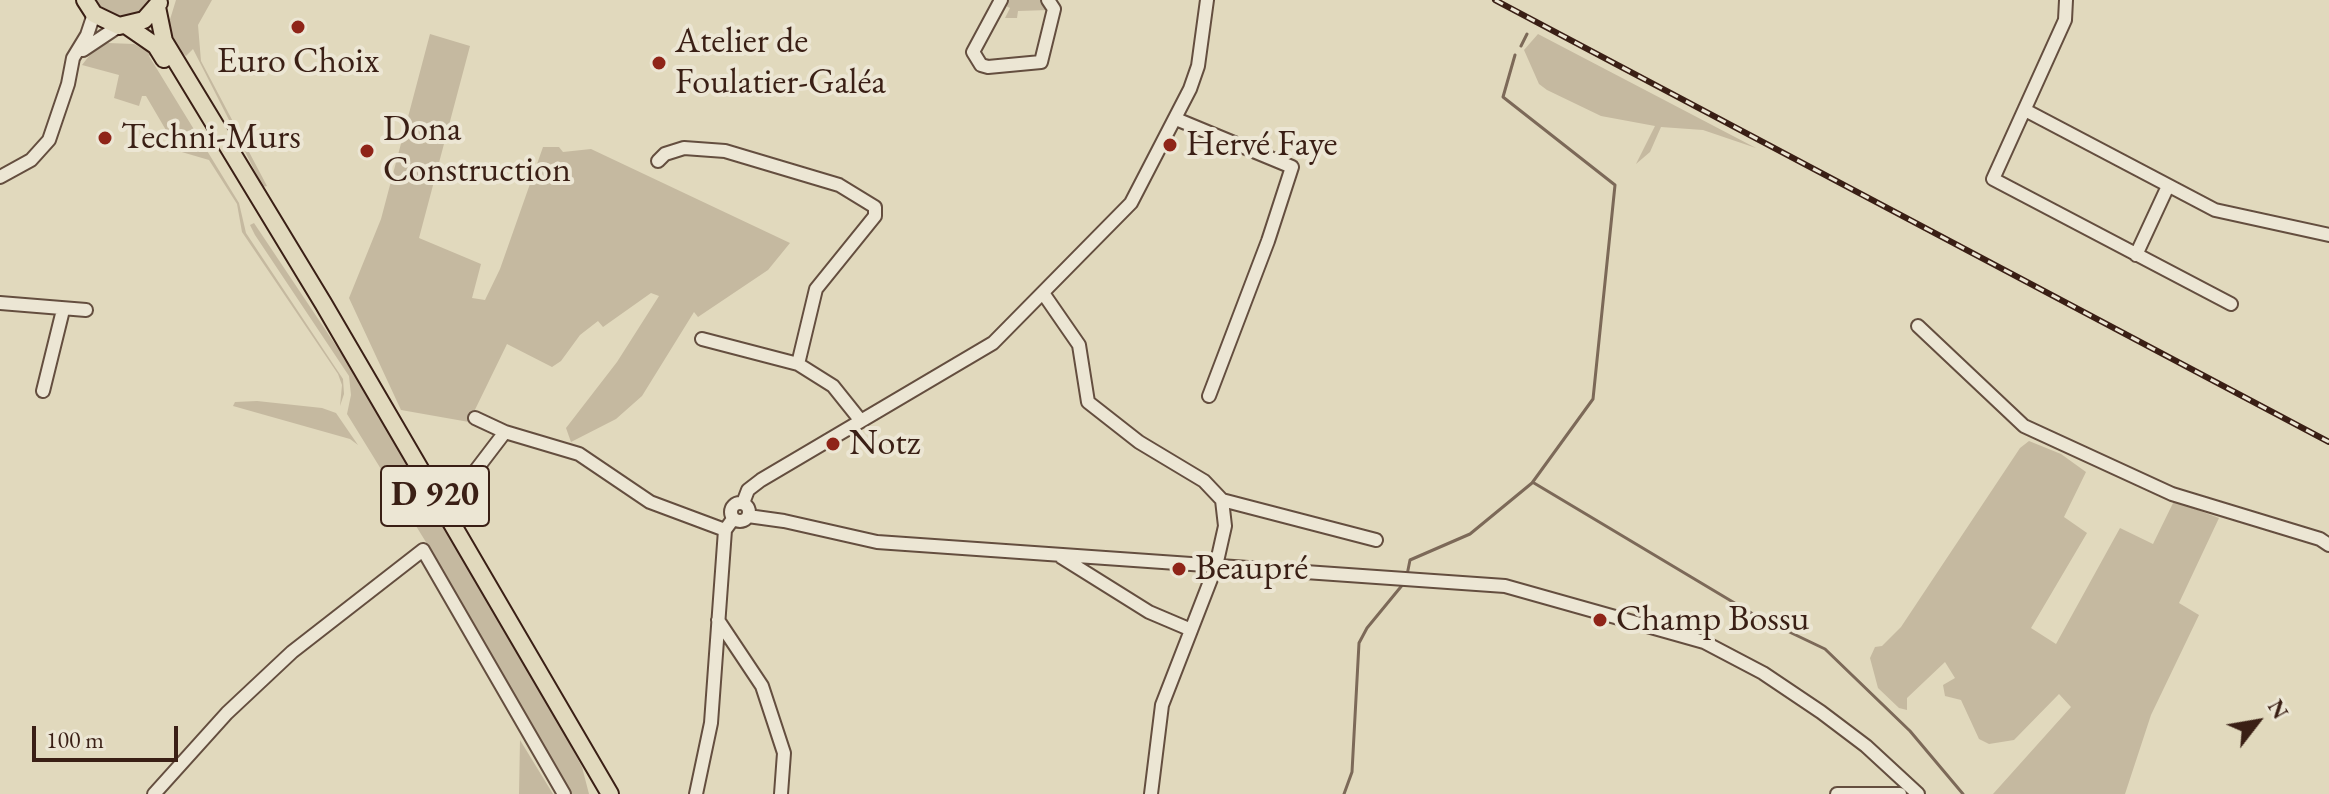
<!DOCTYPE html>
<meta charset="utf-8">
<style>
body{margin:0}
#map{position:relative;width:2329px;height:794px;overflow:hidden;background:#e1d9bd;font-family:"EB Garamond",serif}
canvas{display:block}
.north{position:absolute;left:2217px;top:682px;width:80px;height:80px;-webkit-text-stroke:6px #ece6d4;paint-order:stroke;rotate:59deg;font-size:22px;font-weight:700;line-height:32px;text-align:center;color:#3a1f15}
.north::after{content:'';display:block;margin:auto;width:28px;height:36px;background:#3a1f15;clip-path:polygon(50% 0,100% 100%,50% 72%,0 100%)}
.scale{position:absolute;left:32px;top:726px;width:146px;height:36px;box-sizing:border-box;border:4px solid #3a1f15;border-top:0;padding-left:10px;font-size:24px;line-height:28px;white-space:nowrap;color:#3a1f15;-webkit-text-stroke:6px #ece6d4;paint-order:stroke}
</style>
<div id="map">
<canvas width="2329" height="794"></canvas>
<div class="north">N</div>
<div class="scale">100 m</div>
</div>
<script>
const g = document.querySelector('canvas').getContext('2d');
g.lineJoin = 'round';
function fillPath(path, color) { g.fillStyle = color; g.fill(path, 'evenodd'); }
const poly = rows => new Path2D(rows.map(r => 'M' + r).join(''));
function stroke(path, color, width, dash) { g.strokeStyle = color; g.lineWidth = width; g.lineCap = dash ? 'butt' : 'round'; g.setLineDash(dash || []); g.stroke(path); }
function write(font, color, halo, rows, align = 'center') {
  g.font = font + ' "EB Garamond",serif'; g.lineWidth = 8; g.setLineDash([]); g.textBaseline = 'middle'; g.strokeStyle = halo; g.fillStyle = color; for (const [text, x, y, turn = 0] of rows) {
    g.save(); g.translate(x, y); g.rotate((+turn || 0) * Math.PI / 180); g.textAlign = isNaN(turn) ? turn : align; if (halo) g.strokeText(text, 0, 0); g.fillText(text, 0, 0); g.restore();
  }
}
fillPath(poly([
 [91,0,153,0,149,8,129,20,104,16],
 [176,0,212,0,198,25,201,61,267,186,263,187,193,49,186,56,169,41,174,38,168,26],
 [1006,0,1042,0,1049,10,1018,11,1017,18,1005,18,1010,8,1004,5],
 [430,34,470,46,419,238,481,264,472,298,485,300,500,269,543,147,559,147,563,152,591,149,790,243,768,270,698,317,694,312,642,396,616,419,571,442,566,428,617,362,659,296,651,293,603,327,598,321,580,335,561,361,552,367,507,344,469,422,401,410,349,298,381,219],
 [1538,34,1756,148,1703,130,1661,127,1650,152,1636,164,1655,126,1601,116,1547,90,1539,84,1524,50],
 [108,43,134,44,152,54,149,56,239,203,246,233,343,379,344,394,340,406,342,385,338,374,242,232,237,204,209,160,168,148,170,137,146,96,142,96,139,106,114,98,119,75,82,65,93,51],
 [254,223,361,383,512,637,582,767,589,794,568,794,437,560,347,414,351,395,349,376,255,235,250,225],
 [257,401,322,408,336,413,358,445,350,439,233,406,235,402],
 [2029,441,2061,454,2086,472,2064,517,2087,533,2031,628,2056,644,2120,528,2153,544,2174,501,2219,518,2179,603,2199,615,2151,715,2125,794,1993,794,2071,707,2059,694,2014,740,1989,744,1979,739,1961,700,1945,696,1943,685,1955,678,1945,662,1907,698,1907,710,1899,708,1878,688,1870,658,1875,647,1882,646,1901,627,2020,448],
 [520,740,553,794,519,794]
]), '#c5b9a0');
stroke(poly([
 [1521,46,1527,34],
 [1534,483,1758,617,1825,649,1910,731,1963,794],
 [1407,575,1410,560,1470,534,1532,483,1593,399,1615,185,1503,97,1515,55],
 [1344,794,1352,772,1359,643,1367,628,1404,583]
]), '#7c6958', 3);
const minor = poly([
 [1001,0,973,52,981,65,988,67,1041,62,1054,9,1048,0],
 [2066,0,2065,20,1993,179,2231,304],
 [83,50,119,26],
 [2025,110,2215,210,2329,235],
 [1176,119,1292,167,1268,241,1209,396],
 [658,161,665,154,684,148,725,151,839,185,875,207,875,216,816,289,798,364],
 [0,177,31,160,49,140,68,84,73,58,87,35,94,14],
 [2136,255,2168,186],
 [1043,293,1079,345,1088,402,1139,442,1204,481,1222,500,1225,526,1216,566,1162,705,1151,794],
 [0,303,86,310],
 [1918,326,2024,426,2172,494,2320,539,2329,545],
 [702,339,798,364,833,386,861,421],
 [43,391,63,310],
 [475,418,505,432,579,454,650,502,725,530],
 [460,491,505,432],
 [1222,500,1376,540],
 '731 512a9 9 0 1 1 18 0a9 9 0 1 1-18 0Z',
 [743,503,748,490,761,480,993,343,1131,203,1190,89,1198,66,1207,0],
 [748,516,784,521,877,542,1505,586,1704,642,1763,673,1821,712,1866,746,1918,794],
 [1061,557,1149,612,1189,629],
 [718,620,762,686,784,753,781,794],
 [154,794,227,713,292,652,423,550,564,794],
 [696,794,711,723,725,530,733,519],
 [1837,794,1900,794]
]);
const major = poly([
 [85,0,94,14,119,26,144,20,159,3],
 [157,7,164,41,323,303,610,794],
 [127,26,156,46,164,59]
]);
stroke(minor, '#644e3f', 16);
stroke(major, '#3a1f15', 20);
stroke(minor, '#ece6d4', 12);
stroke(major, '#e1d9bd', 16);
const rail = poly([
 [1495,0,2329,442]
]);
stroke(rail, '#3a1f15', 6);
stroke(rail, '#ece6d4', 3, [9]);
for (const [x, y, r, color] of [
 [298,27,8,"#8f2418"],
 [659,63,8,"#8f2418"],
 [105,138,8,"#8f2418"],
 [1170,145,8,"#8f2418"],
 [367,151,8,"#8f2418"],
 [833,444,8,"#8f2418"],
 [1179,569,8,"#8f2418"],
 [1600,620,8,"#8f2418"]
]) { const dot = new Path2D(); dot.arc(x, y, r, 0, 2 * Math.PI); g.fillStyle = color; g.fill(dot); stroke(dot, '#ece6d4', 3); }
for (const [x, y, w] of [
 [435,496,108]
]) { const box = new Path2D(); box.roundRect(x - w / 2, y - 30, w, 60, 6); g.fillStyle = '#ece6d4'; g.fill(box); stroke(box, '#3a1f15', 2); }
write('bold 34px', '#3a1f15', null, [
 ["D 920",435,496]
]);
write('36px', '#3a1f15', '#ece6d4', [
 ["Atelier de",675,42],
 ["Foulatier-Galéa",675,83],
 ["Euro Choix",298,62,"center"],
 ["Dona",383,130],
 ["Construction",383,171],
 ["Techni-Murs",121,138],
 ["Hervé Faye",1186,145],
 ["Notz",849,444],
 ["Beaupré",1195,569],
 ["Champ Bossu",1616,620]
], 'left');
</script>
